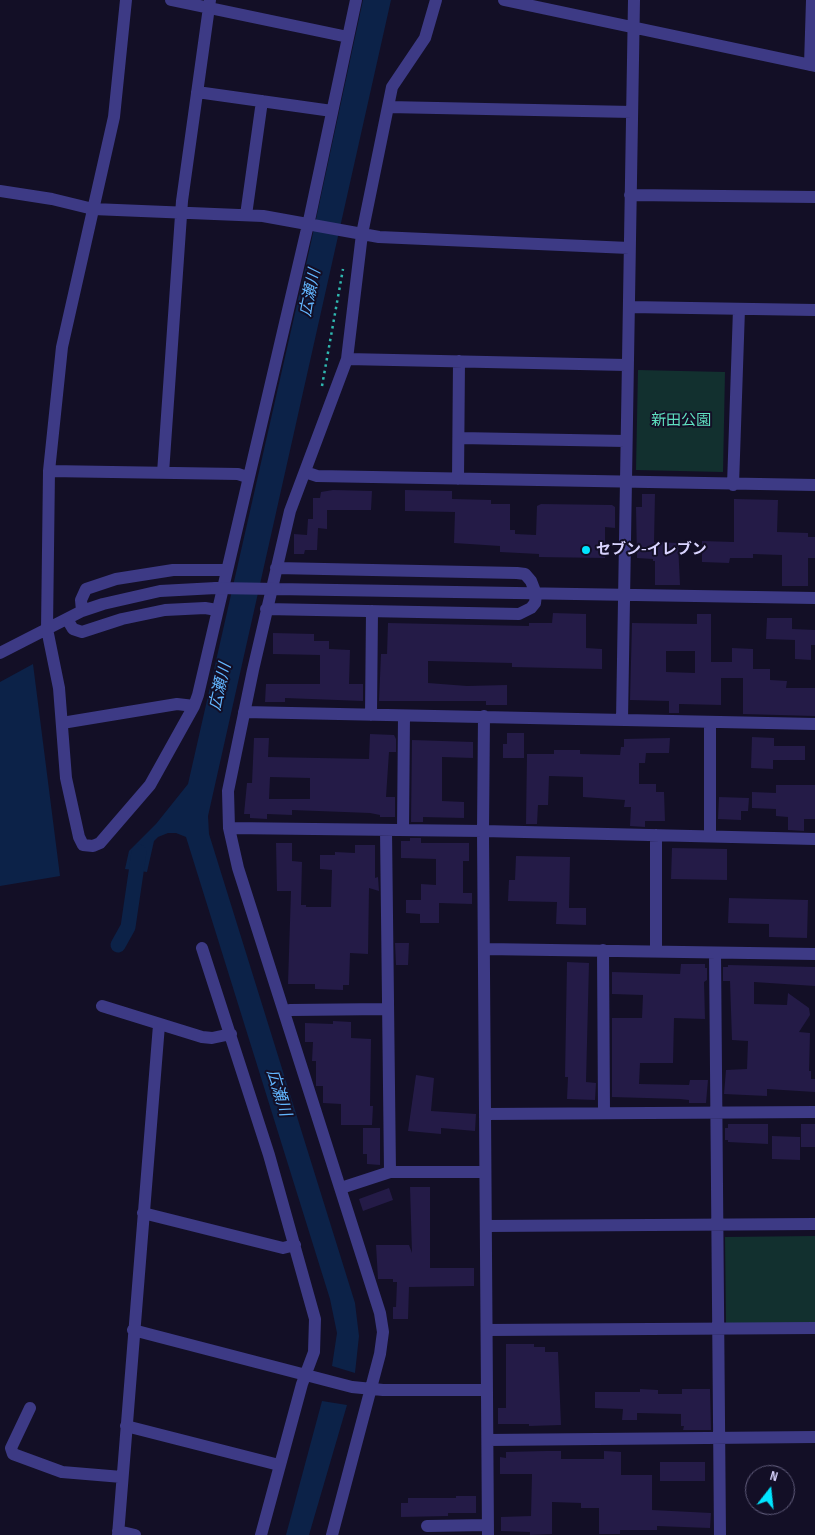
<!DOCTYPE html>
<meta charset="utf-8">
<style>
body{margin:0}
#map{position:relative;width:815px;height:1535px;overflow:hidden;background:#130f26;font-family:"Sofia Sans Condensed",sans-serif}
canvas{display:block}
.north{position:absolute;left:745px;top:1465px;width:50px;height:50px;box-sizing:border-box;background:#130f26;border:1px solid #625e7d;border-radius:50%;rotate:16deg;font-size:14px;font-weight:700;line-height:20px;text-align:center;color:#d9d4ff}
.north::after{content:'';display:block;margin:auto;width:18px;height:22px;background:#00e5ff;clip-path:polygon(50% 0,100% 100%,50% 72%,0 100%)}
</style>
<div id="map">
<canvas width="815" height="1535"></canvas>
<div class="north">N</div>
</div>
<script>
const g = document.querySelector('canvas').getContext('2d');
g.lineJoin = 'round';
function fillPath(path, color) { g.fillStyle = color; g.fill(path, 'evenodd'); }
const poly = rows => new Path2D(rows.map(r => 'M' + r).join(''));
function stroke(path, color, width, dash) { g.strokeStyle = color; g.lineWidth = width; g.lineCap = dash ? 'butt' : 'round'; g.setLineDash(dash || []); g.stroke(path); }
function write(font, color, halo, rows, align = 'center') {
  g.font = font + ' "Sofia Sans Condensed","Noto Sans JP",sans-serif'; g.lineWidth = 4; g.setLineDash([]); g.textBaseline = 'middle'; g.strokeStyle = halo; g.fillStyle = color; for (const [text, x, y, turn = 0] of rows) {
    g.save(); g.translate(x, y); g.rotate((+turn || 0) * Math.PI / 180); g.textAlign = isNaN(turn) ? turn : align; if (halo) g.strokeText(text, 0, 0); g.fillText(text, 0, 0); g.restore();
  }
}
fillPath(poly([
 [638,370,725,372,723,472,636,470],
 [815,1236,815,1323,726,1324,725,1237]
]), '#12302f');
fillPath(poly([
 [363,0,391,0,208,816,209,834,355,1303,359,1336,355,1373,332,1366,337,1333,330,1299,186,837,176,833,168,833,158,837,154,841,147,872,125,869,129,851,156,824,188,784,310,247],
 [33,664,60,876,0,886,0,682],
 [322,1401,347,1405,309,1535,286,1535]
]), '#0c2248');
stroke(poly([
 [118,945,128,927,139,852]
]), '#0c2248', 15);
fillPath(poly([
 [333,490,372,491,371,510,327,510,327,529,318,528,317,550,305,550,304,554,294,554,294,534,307,535,308,519,313,519,313,498,320,498,321,492],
 [405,490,452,491,452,499,491,500,491,504,510,504,510,530,515,530,515,534,536,535,537,506,541,504,612,505,615,507,615,528,605,527,605,558,539,557,539,554,500,552,500,546,454,543,455,512,405,511],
 [642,494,655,494,654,542,678,543,680,585,655,585,655,561,653,561,653,559,637,558,636,507,642,507],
 [734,499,778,500,777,532,808,533,808,537,815,537,815,558,808,558,808,586,782,586,782,555,753,554,753,558,730,558,729,563,702,562,702,541,734,542],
 [553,613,586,614,586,648,602,649,602,669,512,667,512,663,428,661,428,683,467,686,507,685,507,705,486,705,486,701,379,701,381,654,387,654,388,623,529,626,529,623,552,623],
 [697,614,711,614,711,662,732,662,732,648,753,649,753,669,770,669,770,680,787,681,786,688,815,688,815,716,743,714,743,678,721,678,721,705,679,704,679,713,669,713,669,701,630,700,632,623,697,624],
 [666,651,695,651,695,673,666,672],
 [767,618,792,618,792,629,815,630,815,645,811,645,811,660,795,659,795,640,766,639],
 [273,633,314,634,314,641,329,641,329,649,350,650,349,684,363,684,363,701,285,698,285,702,265,702,266,684,320,684,320,655,273,654],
 [507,733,524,733,524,758,503,758,503,744,507,744],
 [370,734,394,735,396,739,396,752,389,752,386,797,395,797,395,817,380,817,380,815,370,813,292,810,292,815,267,814,267,819,250,818,250,814,244,814,247,783,252,783,254,738,269,738,268,757,369,759],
 [270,777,310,778,310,799,269,799],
 [752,737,774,738,774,746,805,746,805,760,773,760,773,769,751,768],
 [670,738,669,753,646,753,645,763,639,763,639,784,656,784,656,792,664,792,665,821,645,821,645,827,630,826,631,807,624,807,625,800,583,797,583,777,549,776,548,805,538,805,537,824,526,824,527,754,554,754,554,750,580,750,580,754,620,755,621,747,624,747,624,739],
 [412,740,473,742,473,758,442,757,442,801,464,802,464,818,423,817,423,822,411,822],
 [776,785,815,785,815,819,804,819,804,831,788,830,788,817,776,816,776,809,752,808,752,792,776,793],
 [719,797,749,798,748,811,741,811,741,820,718,819],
 [410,838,421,838,421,843,469,843,469,861,463,861,463,893,472,893,472,904,439,903,439,923,420,923,420,914,406,913,406,900,421,900,421,884,436,885,436,859,401,858,401,841,410,841],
 [276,843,292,843,292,861,302,862,301,905,306,905,306,907,331,907,332,870,320,869,320,855,335,855,335,852,355,853,355,845,375,845,375,878,378,877,379,891,369,888,368,954,350,953,349,985,343,985,343,990,315,989,315,984,288,984,291,891,277,891],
 [672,848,727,849,727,880,671,879],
 [516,856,570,857,569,908,586,908,586,925,556,924,557,902,508,901,509,880,515,880],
 [729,898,808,900,807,938,769,937,769,924,728,923],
 [395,943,409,943,408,965,396,965],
 [567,962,589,963,586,1082,596,1083,595,1100,567,1099,568,1077,565,1077],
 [681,964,705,964,705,968,707,968,707,980,704,982,705,1019,674,1018,673,1063,640,1063,639,1084,689,1085,690,1080,708,1080,706,1103,689,1103,689,1100,680,1099,612,1097,612,1018,642,1018,643,995,612,994,612,972,680,974],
 [728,965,815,967,815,986,754,982,754,1004,787,1005,788,993,809,1008,810,1015,799,1032,810,1033,809,1071,811,1071,811,1079,815,1079,815,1092,767,1089,767,1096,724,1094,726,1070,747,1069,748,1041,732,1040,730,981,723,981,723,967,728,967],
 [333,1021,351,1022,351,1038,371,1039,370,1106,373,1106,372,1125,341,1125,341,1104,323,1103,323,1086,316,1086,316,1061,312,1061,313,1042,305,1042,305,1023,333,1024],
 [416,1075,434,1078,431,1111,476,1114,475,1131,441,1128,441,1134,408,1131],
 [728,1124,768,1124,768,1144,728,1142,728,1140,725,1140,725,1128,728,1128],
 [801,1124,815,1124,815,1147,801,1147],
 [363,1128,380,1128,380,1165,367,1164,367,1154,363,1154],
 [772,1136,800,1137,800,1160,772,1159],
 [410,1187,430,1187,430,1268,474,1268,474,1286,409,1287,408,1319,393,1319,393,1307,396,1307,397,1282,393,1282,393,1279,378,1279,376,1245,409,1245,412,1253],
 [389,1188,393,1200,363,1211,359,1199],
 [506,1344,534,1344,534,1347,545,1347,545,1352,558,1352,561,1425,529,1426,529,1424,498,1424,498,1408,506,1408],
 [640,1389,658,1390,658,1394,682,1394,682,1389,710,1389,711,1430,683,1430,684,1426,681,1426,681,1414,637,1413,637,1420,622,1420,623,1409,595,1408,595,1392,640,1392],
 [546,1451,561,1451,561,1459,604,1459,604,1451,621,1452,621,1475,652,1475,652,1510,711,1513,710,1528,657,1526,657,1530,620,1530,620,1534,599,1534,599,1508,581,1508,581,1503,552,1502,552,1534,530,1535,530,1532,501,1531,501,1517,531,1516,532,1474,500,1474,500,1457,506,1458,506,1452],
 [660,1462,705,1462,705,1481,660,1481],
 [456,1496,476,1496,476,1513,448,1513,448,1516,401,1517,401,1503,408,1503,408,1498,456,1498]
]), '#241b47');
stroke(poly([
 [322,386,343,269]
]), '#2fb8b0', 2.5, [2.5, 4]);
stroke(poly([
 [126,0,114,117,62,347,49,471,47,629,59,688,66,778,79,837,83,845,93,846,100,843,150,785,194,706,198,695,310,216,356,0],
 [171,0,348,37],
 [504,0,815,66],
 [810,65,812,0],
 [197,92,332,111],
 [388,107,632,112],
 [0,191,52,199,93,209,263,216,379,237,629,248],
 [630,195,815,197],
 [246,215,262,101],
 [629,307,815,310],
 [347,359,626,365],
 [459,438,625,441],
 [49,471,238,474,247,477],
 [305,472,317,476,815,485],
 [163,473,182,201,210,0],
 [458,479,459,361],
 [733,485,739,309],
 [276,589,815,598],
 [266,609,519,614,531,608,535,603,536,594,531,581,525,574,517,573,276,568],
 [82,611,81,600,86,589,116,579,173,570,227,570],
 [67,619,73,629,82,632,122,619,165,610,205,608,217,610],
 [0,653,82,611,103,604,160,591,216,588],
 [244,712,815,724],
 [371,715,372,611],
 [484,716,483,831,488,1535],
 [622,720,634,0],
 [62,723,177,704,194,706],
 [229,828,483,831,815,839],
 [386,830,390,1172],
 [403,830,404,716],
 [710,835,710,722],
 [202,948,269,1155,315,1319,314,1352,302,1384,261,1535],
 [485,949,815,954],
 [603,950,604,1112],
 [656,951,656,835],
 [715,953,720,1535],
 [102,1006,202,1037,212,1038,231,1034],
 [284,1012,290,1010,387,1009],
 [486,1114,815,1112],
 [341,1188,390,1172,485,1172],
 [143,1213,283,1248,295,1245],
 [487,1226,815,1224],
 [133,1330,352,1387,383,1390,487,1390],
 [487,1330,815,1328],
 [30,1408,11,1448,13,1454,62,1472,122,1477],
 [126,1426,279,1465],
 [488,1440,815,1437],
 [427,1526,488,1525],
 [118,1531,135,1535],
 [118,1535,159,1025],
 [332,1535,380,1354,383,1332,380,1313,238,868,229,828,228,791,253,670,290,511,347,359,362,234,392,87,425,38,436,0]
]), '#3d3a85', 12);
stroke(poly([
 [216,588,276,589]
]), '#3d3a85', 12);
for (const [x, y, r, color] of [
 [586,550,5,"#00e5ff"]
]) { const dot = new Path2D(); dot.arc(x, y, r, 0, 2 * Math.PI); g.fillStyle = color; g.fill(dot); stroke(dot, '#130f26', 2); }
write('15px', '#5fe0c0', '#130f26', [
 ["新田公園",681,421]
]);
write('bold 15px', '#d9d4ff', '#130f26', [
 ["セブン-イレブン",596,550]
], 'left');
write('italic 16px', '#62b6ff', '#130f26', [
 ["広瀬川",311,293,-78],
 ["広瀬川",221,687,-77],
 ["広瀬川",278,1093,73]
]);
</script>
